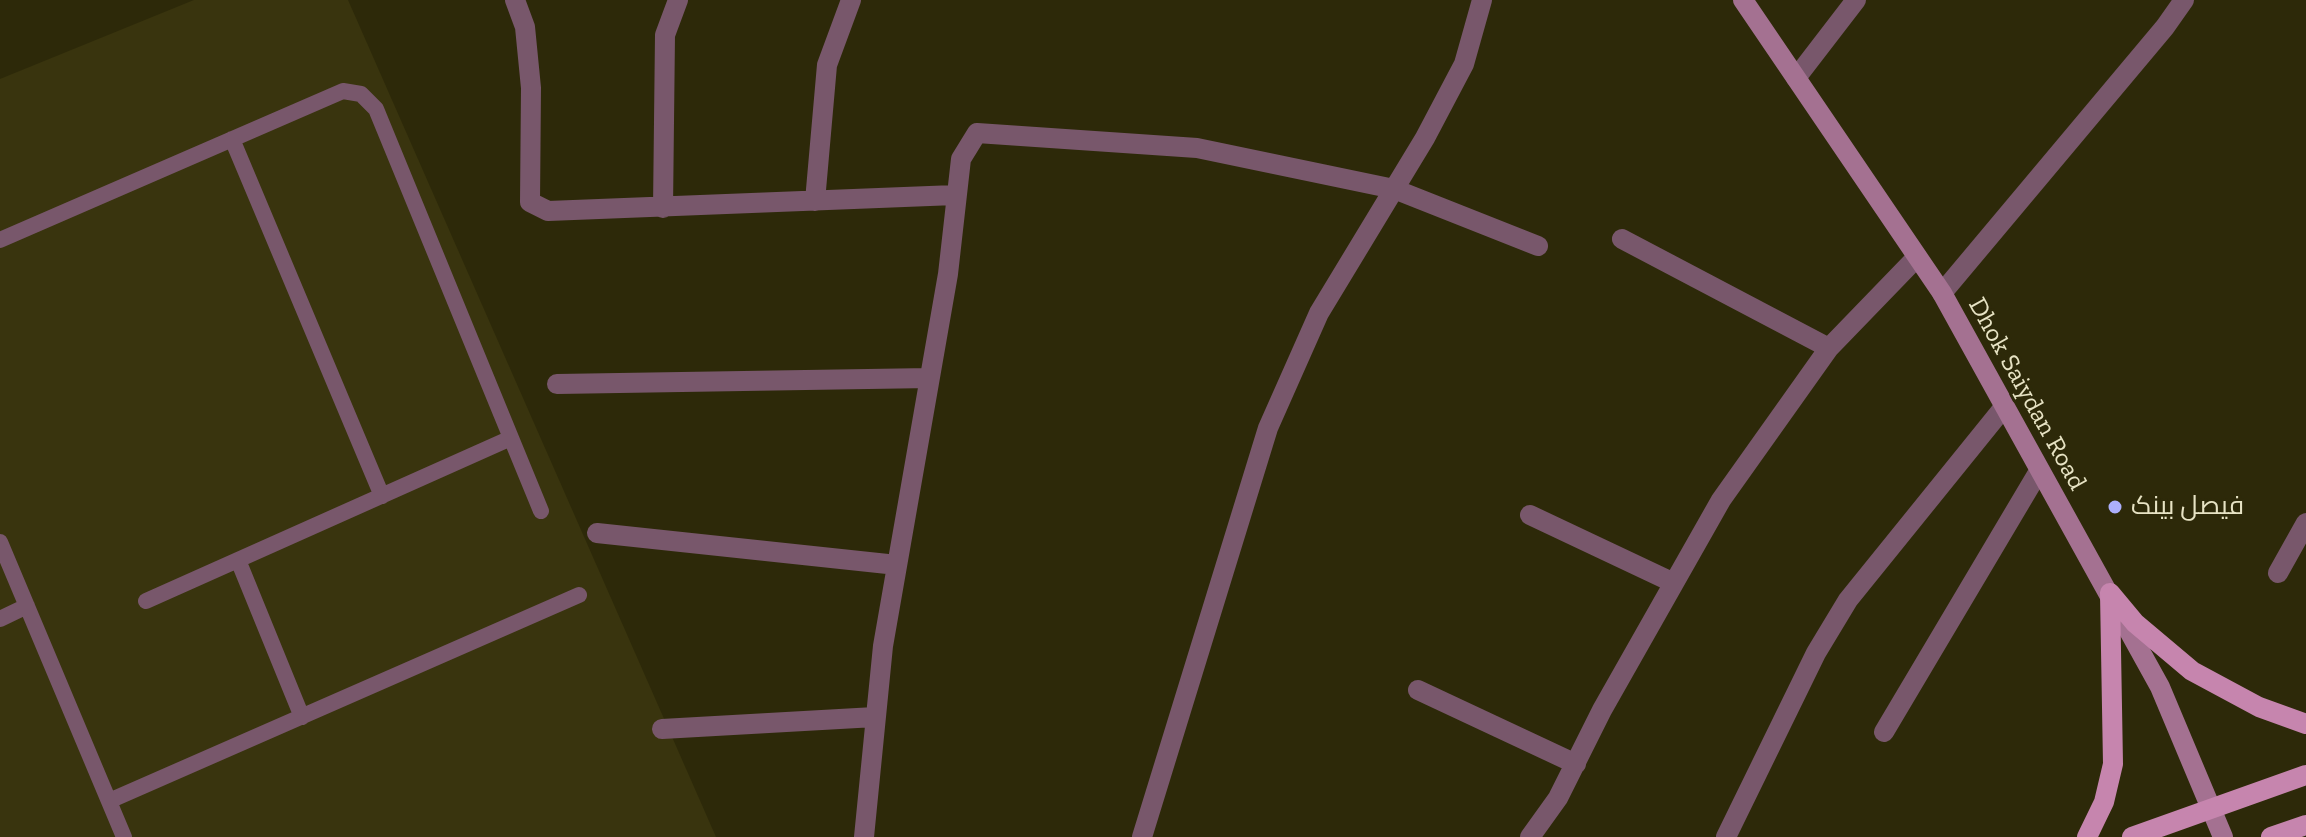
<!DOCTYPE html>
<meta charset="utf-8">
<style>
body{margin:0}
canvas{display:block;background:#2d2909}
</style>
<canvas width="2306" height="837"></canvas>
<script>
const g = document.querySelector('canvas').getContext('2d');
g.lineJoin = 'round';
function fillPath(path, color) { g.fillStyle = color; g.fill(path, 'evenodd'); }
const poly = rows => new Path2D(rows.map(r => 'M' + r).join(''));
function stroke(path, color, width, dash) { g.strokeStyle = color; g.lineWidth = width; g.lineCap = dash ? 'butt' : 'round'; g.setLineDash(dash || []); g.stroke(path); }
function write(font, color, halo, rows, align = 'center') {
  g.font = font + ' "Zilla Slab",Cairo,serif'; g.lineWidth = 6; g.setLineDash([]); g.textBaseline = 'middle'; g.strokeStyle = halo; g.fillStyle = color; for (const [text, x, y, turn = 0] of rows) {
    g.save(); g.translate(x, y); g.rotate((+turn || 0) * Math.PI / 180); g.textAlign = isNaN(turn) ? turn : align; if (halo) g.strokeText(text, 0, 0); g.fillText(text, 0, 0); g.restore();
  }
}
fillPath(poly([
 [194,0,348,0,716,837,0,837,0,79]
]), '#39340e');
stroke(poly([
 [232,139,382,496],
 [0,240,343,91,361,94,376,109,541,511],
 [0,542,124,837],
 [238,560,302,717],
 [146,601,511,438],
 [0,619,27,606],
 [109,801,579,595]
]), '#78576b', 16);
stroke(poly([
 [515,0,525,27,531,88,530,202,548,211,955,195],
 [1796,78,1856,0],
 [815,201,827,65,851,0],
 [663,208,665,35,678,0],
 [1622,239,1829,348],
 [1942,293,2165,27,2184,0],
 [557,384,930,378],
 [1530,515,1674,583],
 [597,533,897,565],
 [2278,573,2306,523],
 [1418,690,1576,764],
 [662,729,875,717],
 [1884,732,2039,471],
 [864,837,883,646,948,274,961,159,977,133,1197,148,1394,189,1538,246],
 [1142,837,1268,428,1319,313,1425,138,1464,64,1482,0],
 [1530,837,1558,798,1602,710,1721,500,1829,348,1917,257],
 [1726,837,1816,653,1848,600,2004,407]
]), '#78576b', 20);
stroke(poly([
 [1743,0,1942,293,2160,687,2223,837]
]), '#a47191', 20);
stroke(poly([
 [2110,593,2135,623,2192,671,2259,707,2306,724],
 [2087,837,2104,802,2113,764,2110,593],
 [2132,837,2306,775],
 [2271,837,2306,825]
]), '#c685ae', 20);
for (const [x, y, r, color] of [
 [2115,507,8,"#acaffb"]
]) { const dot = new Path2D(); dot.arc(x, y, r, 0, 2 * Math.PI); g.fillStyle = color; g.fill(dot); stroke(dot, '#2d2909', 3); }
write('26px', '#e7e3c4', '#2d2909', [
 ["Dhok Saiydan Road",2027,394,61]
]);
write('26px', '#e7e3c4', '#2d2909', [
 ["فیصل بینک",2131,507]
], 'left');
</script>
